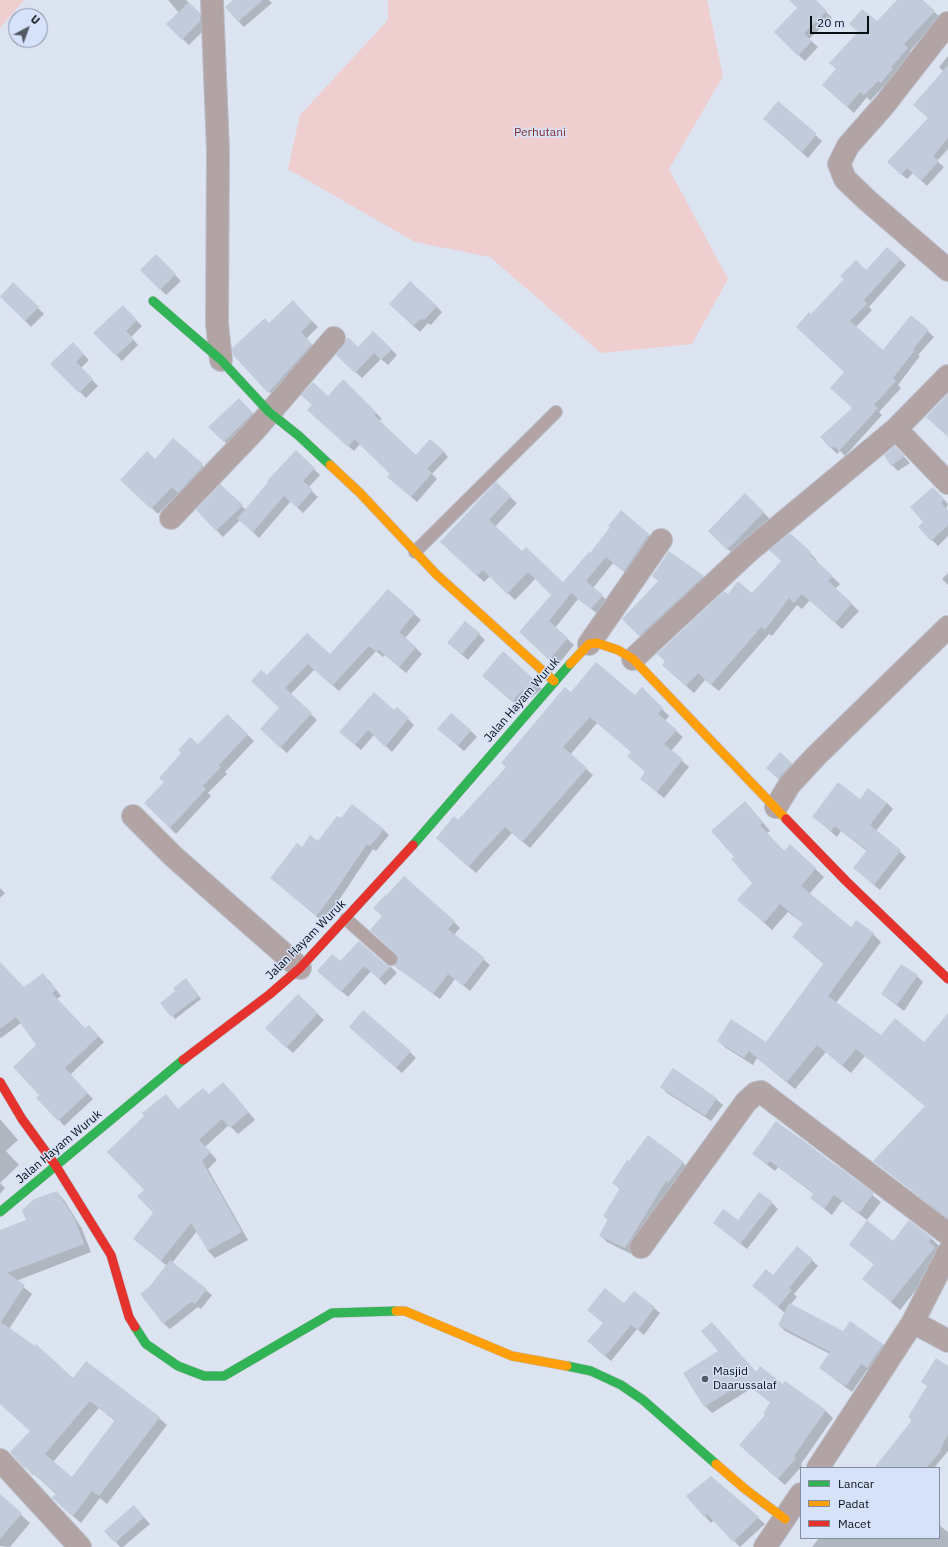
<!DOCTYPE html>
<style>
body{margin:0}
#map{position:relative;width:948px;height:1547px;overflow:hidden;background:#dde4f1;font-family:"IBM Plex Sans",sans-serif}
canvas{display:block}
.legend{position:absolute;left:800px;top:1467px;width:140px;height:72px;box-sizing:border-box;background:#d5e2f9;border:1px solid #848d9e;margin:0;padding:5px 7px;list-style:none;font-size:12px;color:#0a0e15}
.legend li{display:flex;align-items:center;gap:8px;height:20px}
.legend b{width:20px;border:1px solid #848d9e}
.north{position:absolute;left:8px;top:8px;width:40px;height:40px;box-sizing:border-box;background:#d5e2f9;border:1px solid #848d9e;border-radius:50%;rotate:41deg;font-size:11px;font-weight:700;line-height:16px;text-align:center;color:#0a0e15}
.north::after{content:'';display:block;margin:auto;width:14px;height:18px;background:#545962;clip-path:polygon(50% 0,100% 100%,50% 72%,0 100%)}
.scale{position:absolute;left:810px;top:16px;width:59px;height:18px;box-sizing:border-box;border:2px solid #0a0e15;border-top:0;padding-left:5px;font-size:12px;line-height:14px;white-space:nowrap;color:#0a0e15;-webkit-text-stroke:3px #d5e2f9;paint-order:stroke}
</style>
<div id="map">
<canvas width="948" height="1547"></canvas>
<ul class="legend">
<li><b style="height:5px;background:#30b455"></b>Lancar</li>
<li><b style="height:5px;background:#ff9f0a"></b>Padat</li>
<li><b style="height:5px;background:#e5322d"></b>Macet</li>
</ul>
<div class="north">U</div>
<div class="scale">20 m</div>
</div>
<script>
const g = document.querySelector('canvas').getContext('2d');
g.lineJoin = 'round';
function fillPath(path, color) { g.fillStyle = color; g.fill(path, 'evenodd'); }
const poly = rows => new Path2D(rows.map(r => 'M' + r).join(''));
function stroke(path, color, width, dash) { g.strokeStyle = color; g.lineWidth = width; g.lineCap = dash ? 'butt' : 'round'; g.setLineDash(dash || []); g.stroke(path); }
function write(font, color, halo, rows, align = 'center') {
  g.font = font + ' "IBM Plex Sans",sans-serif'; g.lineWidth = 3; g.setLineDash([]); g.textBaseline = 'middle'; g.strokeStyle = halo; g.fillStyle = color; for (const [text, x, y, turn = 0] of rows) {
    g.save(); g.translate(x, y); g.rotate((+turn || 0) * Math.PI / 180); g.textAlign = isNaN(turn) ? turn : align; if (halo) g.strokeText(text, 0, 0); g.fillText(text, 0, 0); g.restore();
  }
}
fillPath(poly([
 [0,0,24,0,0,28],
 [388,0,707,0,723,76,669,169,728,279,692,344,601,353,490,257,415,242,288,169,300,115,388,20]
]), '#efcecf');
fillPath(poly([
 [168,0,186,0,206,20,206,28,189,45,167,24,179,13],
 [235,0,269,0,272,3,244,27,238,21],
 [792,0,815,0,832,18,809,39,818,47,805,61,775,32,798,8],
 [898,0,921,0,940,17,910,51,913,54,887,89,884,86,870,101,867,97,854,113,829,91,877,23],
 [948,56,948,149,937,161,944,167,927,186,913,173,907,179,893,167,929,118,944,72,939,67],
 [778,103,822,141,808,158,764,119],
 [887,248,906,265,869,307,872,310,856,327,883,351,911,316,934,337,918,355,920,356,898,385,901,388,879,412,882,415,845,456,840,451,837,454,821,437,853,408,845,372,811,316,866,271],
 [156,256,181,281,166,295,142,270],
 [410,282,442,312,431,325,428,323,420,332,396,310],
 [13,283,44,314,31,327,1,296],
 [293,302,318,327,306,339,318,351,275,398,234,354],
 [123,307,142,326,131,337,138,345,122,361,95,333],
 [373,332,397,355,388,365,381,359,362,378,337,355,358,348],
 [73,344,89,360,81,368,98,386,86,398,52,364],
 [343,380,382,419,379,421,416,457,443,451,448,457,432,474,437,479,417,502,394,482,391,474,360,444,354,451,314,415],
 [239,399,257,418,229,446,209,427],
 [895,447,910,463,898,471,892,465],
 [296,451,320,475,308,488,318,497,303,513,291,501,259,538,240,520,223,537,197,510,220,486,246,510],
 [155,460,202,465,208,472,184,498,179,493,158,514,128,486],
 [745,494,773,522,737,558,709,531],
 [939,494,948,504,946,509,948,511,948,536,938,546,919,527,925,522],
 [510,497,517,503,495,527,522,553,563,583,590,554,649,535,655,541,631,577,613,563,593,588,609,602,599,615,578,599,555,628,574,645,557,666,527,639,552,595,536,578,515,600,490,576,484,582,448,549],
 [810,553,817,560,816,562,840,584,835,589,859,611,842,629,810,600,802,609,797,605,772,636,769,634,719,691,705,680,694,693,670,672,728,595,752,594],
 [948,573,948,585,942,579],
 [703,577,711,585,648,643,623,619],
 [388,591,421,620,405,638,422,654,406,673,385,655,383,657,376,651,339,691,315,669,290,695,317,720,287,753,267,735,280,708,267,677,330,656],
 [479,634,485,640,468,660,448,643],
 [483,676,536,683,542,689,519,707],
 [642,688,669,716,665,721,683,737,671,751,689,767,664,798,641,779,646,772,632,752,597,723,570,755,593,775,530,848,512,833,476,873,444,845,458,821,507,768,502,763,571,693,635,696],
 [397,708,414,725,392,752,374,735,361,750,347,738],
 [227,715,254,741,225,772,227,774,208,793,211,796,176,834,145,803,165,782,182,753,198,746],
 [471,731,477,737,464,751,445,735],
 [781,753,798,770,785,785,773,774],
 [860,800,887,803,893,809,876,831,906,857,880,890,854,868,867,851,841,831,837,837,813,816],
 [753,811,770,831,767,833,785,852,790,845,824,877,809,894,851,928,873,934,881,942,836,1003,881,1036,924,1043,948,1015,948,1219,874,1161,926,1107,865,1056,851,1073,826,1052,795,1089,757,1058,753,1065,726,1048,718,1041,766,1043,824,964,793,937,804,924,788,912,772,930,747,907,754,882,735,857],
 [383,829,389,835,376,851,373,849,337,903,322,921,278,884,303,848,318,842],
 [0,888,5,893,0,898],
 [454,922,460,928,454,935,490,965,470,991,455,979,440,999,395,966],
 [0,963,24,988,49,980,61,996,57,999,85,1029,89,1026,104,1042,70,1075,93,1099,64,1126,40,1095,37,1045,21,1023,1,1038,0,1037],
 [340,963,386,966,391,967,397,973,385,985,371,971,348,997,325,977],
 [917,976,923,982,904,1011,882,994],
 [188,982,201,999,175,1019,162,1003],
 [298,995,324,1020,293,1053,273,1034],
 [356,1033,410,1052,416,1058,402,1073],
 [661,1087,716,1099,723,1105,711,1121,667,1093],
 [230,1090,255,1120,238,1134,229,1125,205,1147,217,1160,208,1169,248,1240,215,1258,208,1251,197,1231,172,1263,212,1295,201,1309,198,1307,170,1329,163,1323,151,1287,167,1266,134,1238,154,1213,145,1190,166,1095,179,1110,209,1095],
 [0,1119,18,1140,6,1151,19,1165,0,1183,5,1188,0,1194],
 [800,1138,881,1202,867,1220,842,1201,832,1215,811,1198,814,1194,778,1167,775,1171,753,1154],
 [683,1163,689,1169,672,1186,631,1254,607,1242,601,1236,608,1220,604,1216,620,1189,613,1183],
 [57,1192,64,1200,82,1229,91,1252,16,1281,32,1294,9,1329,73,1379,159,1418,167,1425,107,1504,100,1498,81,1523,61,1506,56,1494,34,1474,33,1475,11,1452,31,1431,0,1404,0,1231,27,1221],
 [99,1408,115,1421,72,1479,53,1462],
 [772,1203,778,1209,747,1249,714,1223,738,1222],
 [931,1238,940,1247,937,1250,943,1256,900,1310,864,1279,875,1265,850,1245],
 [812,1260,818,1266,794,1294,797,1297,790,1305,844,1332,883,1344,889,1351,873,1374,867,1370,852,1392,820,1368,830,1354,785,1331,779,1325,785,1313,753,1286],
 [635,1292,660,1313,644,1335,637,1329,611,1361,594,1347],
 [712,1323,757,1373,783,1385,785,1383,826,1411,833,1418,801,1464,802,1466,785,1485,747,1452,771,1403,752,1388,712,1413,705,1406,720,1351],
 [948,1367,948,1451,934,1468,875,1468,912,1421,909,1417],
 [711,1477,765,1524,740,1547,714,1520,711,1523,687,1496],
 [0,1496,30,1523,10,1547,0,1546],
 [140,1513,150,1524,123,1547,120,1547,116,1542],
 [939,1525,948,1532,948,1547,812,1547,819,1538,939,1538]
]), '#0003');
fillPath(poly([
 [233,0,263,0,238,22,225,7],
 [789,0,816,0,827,11,804,33,812,41,798,56,774,32,797,8],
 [897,0,923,0,935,11,904,44,908,48,891,67,893,68,881,83,878,81,864,95,860,92,847,107,822,85,836,69,829,63,858,32,849,24,862,9,877,21],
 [189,2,200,13,200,21,182,40,166,24],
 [948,65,948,138,933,156,939,161,921,181,907,168,901,175,887,162,928,118,913,105],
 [778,101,817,134,802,152,763,119],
 [887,247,901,259,864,300,867,304,850,321,883,350,911,315,929,330,913,349,915,350,893,378,896,381,874,405,878,408,839,451,834,446,831,449,820,437,852,408,830,388,844,372,796,327,809,312,811,314,844,279,840,276,856,260,866,270],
 [156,254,176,274,160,290,140,270],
 [410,281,437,306,424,320,422,318,413,326,389,304],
 [13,282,39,307,25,321,0,297],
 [293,300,312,321,301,332,312,344,268,393,233,355,232,348,265,318,269,323],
 [123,305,137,320,126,331,134,339,116,356,93,333],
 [373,331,392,349,381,360,374,353,355,373,336,355,348,337,358,347],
 [73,342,84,354,76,362,93,379,79,393,50,364],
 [343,379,377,413,374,415,416,455,430,439,444,451,427,469,432,473,411,497,387,477,390,474,354,439,348,447,307,410,312,405,301,395,313,382,328,396],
 [948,394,948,437,926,417],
 [239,398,253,413,224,442,208,427],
 [173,438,203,464,202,467,178,493,172,487,151,509,120,480,147,451,155,459],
 [895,446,905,456,891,466,884,455],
 [296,450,315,468,303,481,313,490,297,508,284,496,253,532,237,519,268,482,267,481],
 [496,482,511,496,489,520,522,551,526,547,563,582,589,552,590,553,610,527,608,526,621,510,649,534,624,571,606,557,586,581,603,595,591,609,571,593,549,621,568,638,549,660,519,632,551,595,528,572,507,594,483,570,477,576,440,542],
 [220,484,243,505,216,531,196,510],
 [933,487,944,499,941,503,948,510,948,525,931,541,918,527,923,522,910,507],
 [745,493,764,512,727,550,708,531],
 [790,533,811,552,809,554,833,576,828,581,852,603,835,623,802,594,794,603,789,598,765,630,761,627,711,685,698,673,686,686,662,665,665,661,657,654,724,591,728,594,738,581,752,593,781,561,769,550],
 [669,551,704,576,639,636,622,619,658,581,652,576],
 [388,589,415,613,399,632,416,647,399,667,379,650,376,652,369,646,332,686,308,664,285,688,312,713,280,748,260,729,279,708,251,681,261,670,267,675,307,633,330,654],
 [465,621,480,633,462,654,447,643],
 [503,651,537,682,527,694,522,690,512,702,482,676],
 [596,662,635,695,642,687,663,708,658,714,677,730,664,744,683,759,657,792,640,779,645,772,627,756,631,752,590,717,563,747,587,768,522,842,505,827,468,867,436,838,454,816,458,820,506,767,501,763,563,689,565,687,571,692],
 [374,692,394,710,397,707,409,718,385,747,368,730,355,745,339,732],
 [451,713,471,730,458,746,437,729],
 [227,714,248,734,219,765,221,767,203,786,206,789,170,828,144,803,164,782,159,778,181,753,178,750,190,737,198,744],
 [780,752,792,763,778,779,766,768],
 [838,782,860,799,868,788,887,803,870,825,901,850,874,885,853,868,867,850,835,826,831,831,812,817],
 [745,801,763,822,760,825,784,851,790,844,816,868,801,886,851,927,856,920,874,933,828,996,881,1035,895,1018,924,1042,948,1013,948,1218,873,1161,925,1106,856,1049,842,1066,817,1045,787,1082,749,1051,744,1058,717,1041,731,1019,766,1042,824,963,792,937,803,923,780,904,764,923,737,900,752,883,731,859,734,857,711,831],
 [352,804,384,829,370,846,367,844,331,897,316,916,270,878,297,843,302,847,310,835,318,841,337,816,341,818],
 [404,876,455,921,448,929,485,958,463,986,448,974,433,994,394,966,398,960,396,954,370,930,382,916,373,908,385,895,386,896],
 [359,941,386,965,391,966,379,979,364,966,341,992,317,971,332,954,340,961],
 [0,962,24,987,43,973,56,990,52,993,85,1028,89,1025,99,1036,65,1068,88,1093,58,1121,36,1098,39,1095,13,1067,36,1045,16,1017,0,1029],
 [901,964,918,975,897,1005,881,994],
 [186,978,199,996,171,1017,160,1003,175,991,173,988],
 [298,994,318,1013,286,1048,265,1028],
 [363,1010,411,1051,396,1068,349,1027],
 [673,1068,717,1098,705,1116,660,1087],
 [223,1082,249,1112,230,1128,222,1119,199,1140,211,1152,202,1161,242,1232,208,1251,191,1223,161,1261,133,1239,153,1213,137,1196,144,1190,107,1152,144,1116,142,1113,166,1094,178,1109,203,1088,209,1094],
 [776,1121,874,1193,859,1213,834,1195,824,1209,810,1198,814,1193,770,1161,767,1164,752,1154],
 [648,1135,684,1162,668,1183,666,1181,625,1248,599,1236,608,1219,603,1216,620,1188,612,1183,627,1160,629,1161],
 [57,1191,75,1220,84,1244,7,1273,25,1285,1,1322,35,1346,36,1344,73,1378,86,1361,160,1417,99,1496,92,1491,73,1516,52,1498,56,1493,25,1467,24,1468,10,1452,30,1431,0,1404,0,1230,26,1220,22,1210,34,1199],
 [90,1401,115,1420,72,1477,45,1454],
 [759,1192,773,1202,740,1244,713,1223,723,1209,738,1220],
 [867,1220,893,1241,909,1220,932,1238,929,1242,935,1247,891,1302,862,1279,874,1264,849,1245],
 [797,1246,813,1259,789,1288,792,1290,778,1307,752,1286,766,1269,773,1275],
 [170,1260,207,1289,195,1304,191,1302,163,1324,140,1294,150,1286],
 [605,1288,624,1303,634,1291,655,1307,638,1330,631,1325,605,1356,587,1341,603,1323,587,1310],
 [789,1303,843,1331,850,1321,883,1344,867,1368,861,1364,846,1386,819,1368,830,1352,778,1325],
 [712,1322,756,1372,760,1366,783,1384,785,1381,826,1410,794,1456,796,1458,778,1479,739,1445,765,1415,763,1414,770,1402,744,1382,704,1407,683,1373,718,1351,701,1331],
 [936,1358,948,1366,948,1435,940,1449,942,1450,926,1468,874,1468,912,1420,908,1417,927,1386,921,1382],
 [711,1476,759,1517,733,1542,707,1514,704,1517,686,1496],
 [0,1494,22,1513,0,1539],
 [134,1505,144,1517,115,1543,104,1531]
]), '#c2cbdb');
const lane = poly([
 [415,552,556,412],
 [346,919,391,959]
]);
const street = poly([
 [212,0,218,151,217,324,221,360],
 [948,23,885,104,848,146,839,164,845,179,868,201,948,270],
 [948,376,896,429,948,483],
 [171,518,254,431,334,338],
 [589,644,661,540],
 [633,659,749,551,896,429],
 [776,807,790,784,816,756,948,627],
 [133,816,174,857,300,968],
 [641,1247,746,1102,756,1093,761,1092,948,1234],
 [913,1322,948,1341],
 [0,1460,80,1547],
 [818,1468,913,1322,948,1253],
 [765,1547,801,1494]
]);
const fast = poly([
 [153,301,221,360,269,412,299,436,330,465],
 [413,845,570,664],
 [0,1212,183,1060],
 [135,1327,146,1344,178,1366,204,1376,224,1376,332,1313,396,1311],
 [567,1366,591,1371,621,1385,643,1400,716,1464]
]);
const slow = poly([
 [330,465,360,493,436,574,554,681],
 [570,664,589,644,597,643,618,650,633,659,786,819],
 [396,1311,405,1311,512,1356,567,1366],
 [716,1464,745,1489,785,1519]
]);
const jam = poly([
 [786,819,846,881,948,979],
 [183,1060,270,994,300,968,413,845],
 [0,1082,22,1119,56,1166,111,1255,129,1317,135,1327]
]);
stroke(lane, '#b9bec8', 14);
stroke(street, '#b9bec8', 24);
stroke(fast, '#b9bec8', 10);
stroke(slow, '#b9bec8', 10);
stroke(jam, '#b9bec8', 10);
stroke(lane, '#b2a3a4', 12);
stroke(street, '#b2a3a4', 22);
stroke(fast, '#30b455', 9);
stroke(slow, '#ff9f0a', 9);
stroke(jam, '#e5322d', 9);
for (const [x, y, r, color] of [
 [705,1379,4,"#545962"]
]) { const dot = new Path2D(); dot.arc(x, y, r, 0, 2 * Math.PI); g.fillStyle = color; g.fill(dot); stroke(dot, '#d5e2f9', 1.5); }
write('12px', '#822d29', '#d5e2f9', [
 ["Perhutani",540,133]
]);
write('12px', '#0a0e15', '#d5e2f9', [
 ["Jalan Hayam Wuruk",522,700,-49],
 ["Jalan Hayam Wuruk",306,940,-45],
 ["Jalan Hayam Wuruk",59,1147,-40]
]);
write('12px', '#0a0e15', '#d5e2f9', [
 ["Masjid",713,1372],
 ["Daarussalaf",713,1386]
], 'left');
</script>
